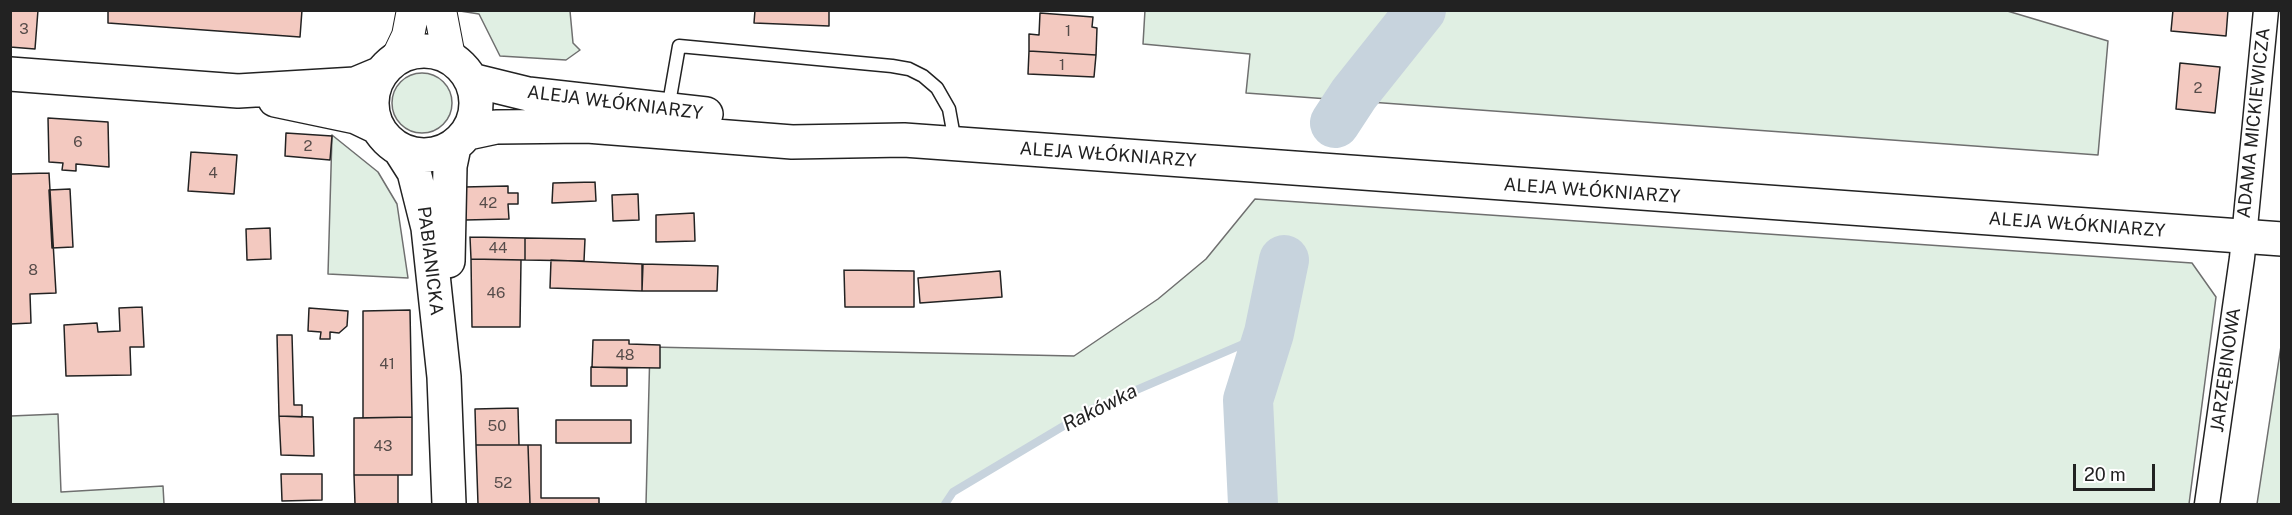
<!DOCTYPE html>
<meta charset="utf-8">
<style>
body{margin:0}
#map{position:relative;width:2292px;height:515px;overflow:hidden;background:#fff;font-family:"Public Sans",sans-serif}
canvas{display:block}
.frame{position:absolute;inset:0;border:12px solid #222;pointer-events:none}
.scale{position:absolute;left:2073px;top:464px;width:82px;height:27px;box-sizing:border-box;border:3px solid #222;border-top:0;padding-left:8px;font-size:18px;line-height:21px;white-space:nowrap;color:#222;-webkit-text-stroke:4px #fff;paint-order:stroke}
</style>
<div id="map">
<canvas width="2292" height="515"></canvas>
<div class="frame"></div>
<div class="scale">20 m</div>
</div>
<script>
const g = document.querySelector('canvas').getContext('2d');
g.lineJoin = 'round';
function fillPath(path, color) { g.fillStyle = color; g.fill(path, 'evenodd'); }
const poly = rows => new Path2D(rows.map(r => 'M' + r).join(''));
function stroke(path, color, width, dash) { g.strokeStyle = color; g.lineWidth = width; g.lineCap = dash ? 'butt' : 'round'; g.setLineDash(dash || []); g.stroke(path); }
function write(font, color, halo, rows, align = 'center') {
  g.font = font + ' "Public Sans",sans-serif'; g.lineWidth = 4.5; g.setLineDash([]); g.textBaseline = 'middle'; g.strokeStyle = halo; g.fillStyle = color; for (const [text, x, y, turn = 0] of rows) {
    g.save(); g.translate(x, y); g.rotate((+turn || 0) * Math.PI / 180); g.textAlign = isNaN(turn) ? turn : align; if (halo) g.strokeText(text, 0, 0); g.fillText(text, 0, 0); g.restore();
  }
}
const green = poly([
 [1145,10,2004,10,2108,41,2098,155,1246,93,1250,54,1143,44,1145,10],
 [460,11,570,11,573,43,580,50,566,60,500,56,479,14,460,11],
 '392 103a30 30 0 1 1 60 0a30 30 0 1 1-60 0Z',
 [332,135,378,172,397,204,408,278,328,274,332,135],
 [1255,199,2192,263,2216,297,2189,504,1253,504,1248,400,1268,333,1092,409,953,492,945,504,646,504,650,347,1074,356,1158,299,1206,259,1255,199],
 [2281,346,2281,504,2257,504,2281,346],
 [58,414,61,492,163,486,164,504,11,504,11,416,58,414]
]);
fillPath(green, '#e0efe3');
stroke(green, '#6f6f6f', 1.5);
stroke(poly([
 [945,504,953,492,1092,409,1269,333]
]), '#c7d3dd', 8);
stroke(poly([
 [1335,123,1354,94,1421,10],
 [1253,504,1248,400,1269,333,1284,260]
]), '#c7d3dd', 50);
const building = poly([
 [10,10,38,10,35,49,10,47,10,10],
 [108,10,302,10,300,37,108,23,108,10],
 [755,10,829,10,829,26,754,23,755,10],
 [2173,10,2228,10,2226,36,2171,31,2173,10],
 [1040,13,1093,17,1092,27,1097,28,1096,55,1029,51,1029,34,1039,35,1040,13],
 [1029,51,1096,55,1094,77,1028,74,1029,51],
 [2180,63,2220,67,2215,113,2176,109,2180,63],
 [48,118,108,122,109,167,76,164,76,171,62,170,63,163,49,162,48,118],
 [286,133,332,136,330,160,285,156,286,133],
 [191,152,237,155,234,194,188,191,191,152],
 [49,173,56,293,30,294,31,323,10,324,10,174,49,173],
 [595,182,596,201,552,203,553,183,595,182],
 [508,186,508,193,518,193,518,204,508,204,509,219,465,220,464,187,508,186],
 [70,189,73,247,52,248,49,190,70,189],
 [638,194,639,220,613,221,612,195,638,194],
 [694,213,695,241,656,242,656,215,694,213],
 [270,228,271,259,247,260,246,229,270,228],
 [470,237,525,238,525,260,471,259,470,237],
 [525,238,585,239,584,261,525,260,525,238],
 [471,259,521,260,520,327,472,327,471,259],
 [551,260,642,264,642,291,550,288,551,260],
 [643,264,718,266,717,291,642,291,643,264],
 [844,270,914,271,914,307,845,307,844,270],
 [1000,271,1002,297,920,303,918,278,1000,271],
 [142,307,144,347,130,347,131,375,66,376,64,325,97,323,98,332,120,331,119,308,142,307],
 [309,308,348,311,347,326,339,333,330,332,330,339,320,339,321,332,308,331,309,308],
 [410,310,412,417,363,418,363,311,410,310],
 [277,335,292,335,294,405,302,405,302,417,279,416,277,335],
 [593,340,629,340,629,344,660,345,660,368,592,367,593,340],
 [591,367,627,368,627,386,591,386,591,367],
 [518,408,519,445,476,445,475,409,518,408],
 [279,416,313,417,314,456,281,455,279,416],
 [412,417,412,475,354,475,354,418,412,417],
 [556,420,631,420,631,443,556,443,556,420],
 [476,445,528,445,530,504,478,504,476,445],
 [528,445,541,445,541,498,599,498,599,504,530,504,528,445],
 [281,474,322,474,322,500,282,501,281,474],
 [354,475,398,475,398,504,355,504,354,475]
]);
fillPath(building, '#f3c9c0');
stroke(building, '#222', 1.5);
const service = poly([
 [668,109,679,46,892,66,909,69,923,76,937,88,949,109,955,142]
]);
const minor = poly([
 [2207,504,2242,258,2266,10]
]);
const tertiary = poly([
 [440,10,449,57],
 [398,57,408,36,413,10]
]);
const secondary = poly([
 '372 103a52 52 0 1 1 104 0a52 52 0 1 1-104 0Z',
 [10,74,238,91,355,84,379,74],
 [471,80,528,94,706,114],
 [275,100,356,117,377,127],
 [468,133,496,127,587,126,792,142,904,140,2282,239],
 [400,150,414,172,428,228,444,377,449,504],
 [448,261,450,166,454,147]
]);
stroke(service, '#222', 15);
stroke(minor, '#222', 27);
stroke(tertiary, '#222', 34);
stroke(secondary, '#222', 36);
stroke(service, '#fff', 12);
stroke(minor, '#fff', 24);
stroke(tertiary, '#fff', 32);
stroke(secondary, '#fff', 33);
write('15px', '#564c4a', null, [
 ["3",24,29],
 ["1",1068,31],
 ["1",1062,65],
 ["2",2198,88],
 ["6",78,142],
 ["2",308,146],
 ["4",213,173],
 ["42",488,203],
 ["44",498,248],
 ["8",33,270],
 ["46",496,293],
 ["48",625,355],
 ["41",387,364],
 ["50",497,426],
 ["43",383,446],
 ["52",503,483]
]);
write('18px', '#222', '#fff', [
 ["ALEJA WŁÓKNIARZY",615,103,7],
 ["ADAMA MICKIEWICZA",2254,123,-84],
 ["ALEJA WŁÓKNIARZY",1108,155,4],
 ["ALEJA WŁÓKNIARZY",1592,191,4],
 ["ALEJA WŁÓKNIARZY",2077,225,4],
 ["PABIANICKA",430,261,83],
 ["JARZĘBINOWA",2226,370,-82]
]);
write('italic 20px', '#222', '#fff', [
 ["Rakówka",1100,408,-27]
]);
</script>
